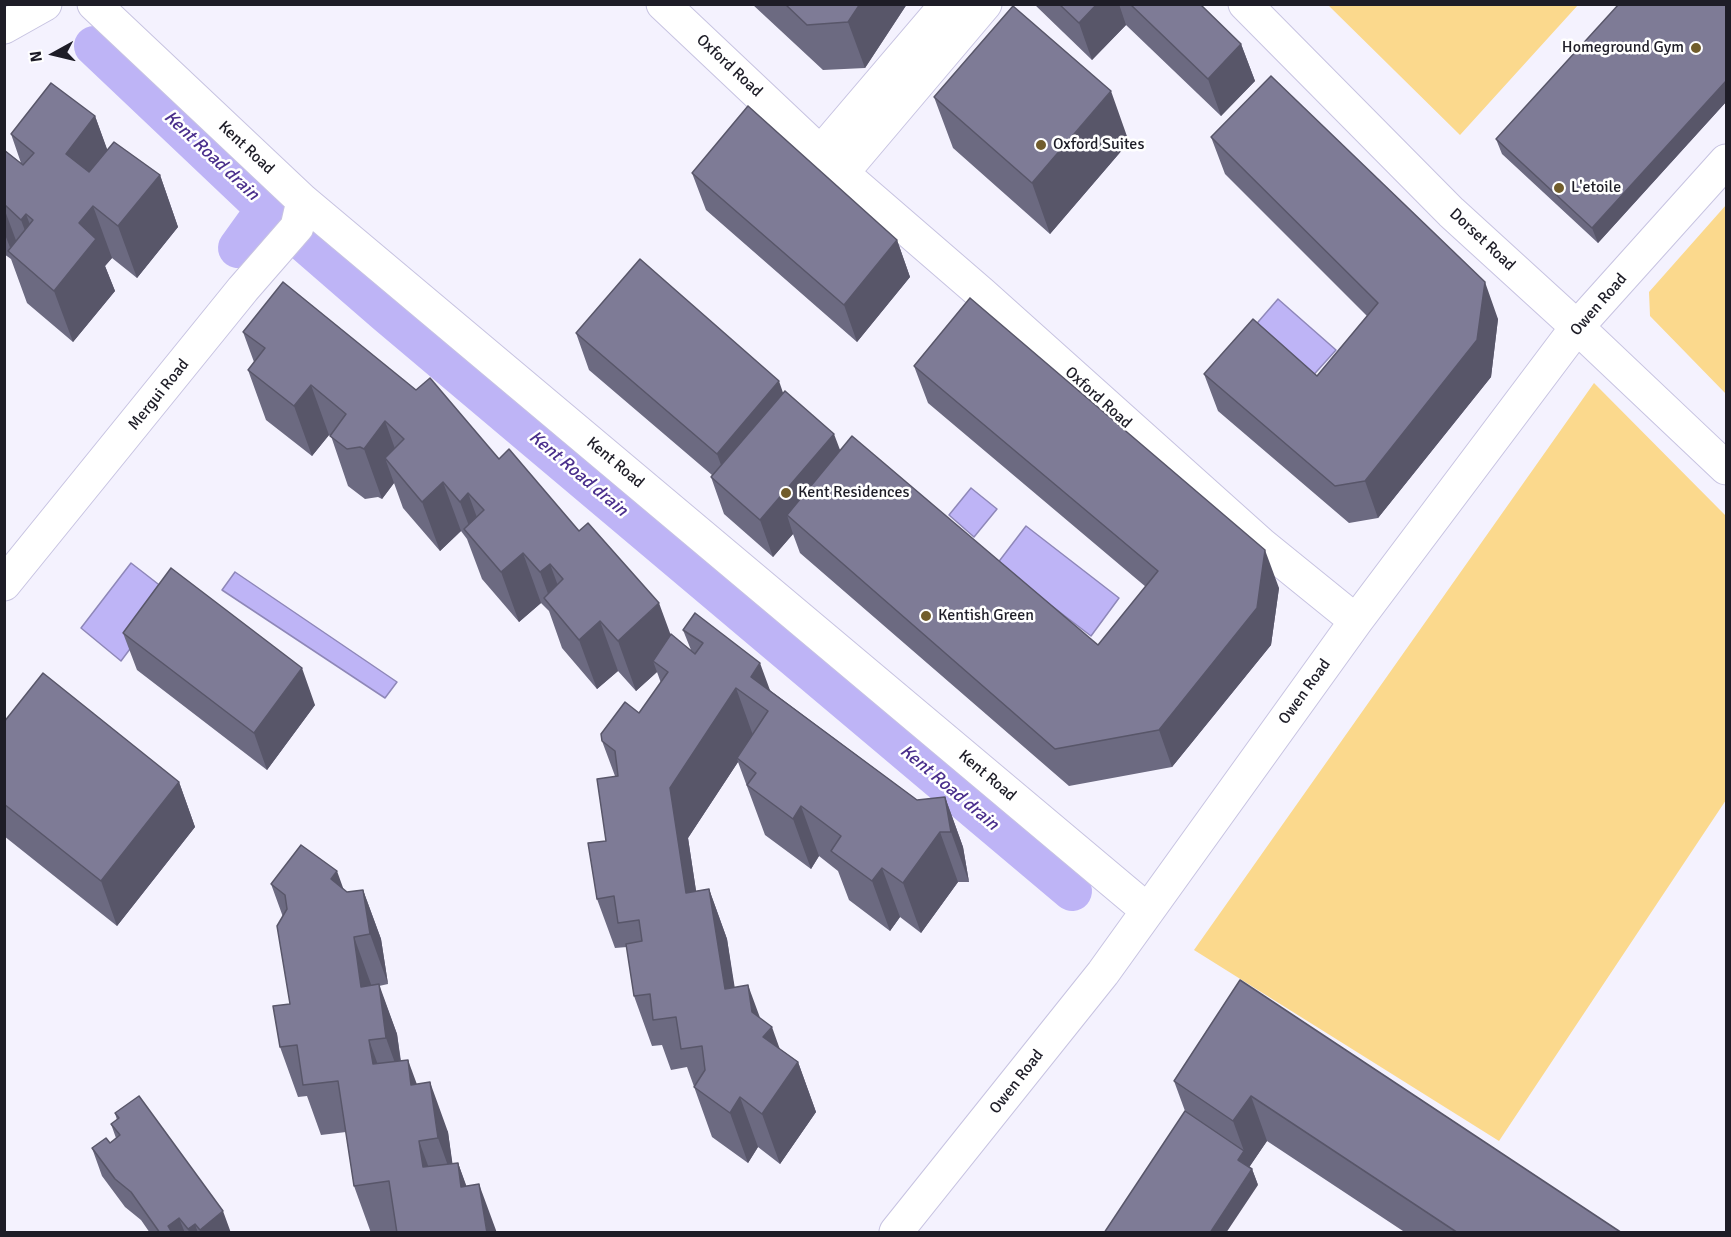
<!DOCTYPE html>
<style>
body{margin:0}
#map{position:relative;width:1731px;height:1237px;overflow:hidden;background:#f4f2fe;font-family:Signika,sans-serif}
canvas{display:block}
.frame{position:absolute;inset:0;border:6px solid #1e1d27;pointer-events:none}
.north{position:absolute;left:24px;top:24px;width:60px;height:60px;-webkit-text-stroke:4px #fff;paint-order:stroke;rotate:262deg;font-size:16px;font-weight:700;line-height:24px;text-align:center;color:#1e1d27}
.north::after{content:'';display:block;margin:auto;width:21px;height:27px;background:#1e1d27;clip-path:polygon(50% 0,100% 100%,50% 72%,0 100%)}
</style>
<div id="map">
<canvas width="1731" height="1237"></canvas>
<div class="frame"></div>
<div class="north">N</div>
</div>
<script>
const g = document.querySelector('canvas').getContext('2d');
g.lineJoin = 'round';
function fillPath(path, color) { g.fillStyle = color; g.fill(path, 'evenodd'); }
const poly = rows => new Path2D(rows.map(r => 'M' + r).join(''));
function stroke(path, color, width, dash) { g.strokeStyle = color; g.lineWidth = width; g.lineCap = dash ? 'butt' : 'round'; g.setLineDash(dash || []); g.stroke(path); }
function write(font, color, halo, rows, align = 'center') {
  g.font = font + ' Signika,sans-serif'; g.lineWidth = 5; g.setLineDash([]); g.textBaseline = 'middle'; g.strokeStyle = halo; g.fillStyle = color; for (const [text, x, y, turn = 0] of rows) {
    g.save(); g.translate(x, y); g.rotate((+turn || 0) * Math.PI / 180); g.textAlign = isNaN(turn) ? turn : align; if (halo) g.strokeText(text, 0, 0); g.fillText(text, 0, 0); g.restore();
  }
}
fillPath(poly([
 [1328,5,1578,5,1460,135],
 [1726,205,1726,394,1650,316,1649,292],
 [1594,383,1726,516,1726,800,1499,1141,1194,950]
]), '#fbd98d');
const water = poly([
 [1278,299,1336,350,1309,380,1252,329,1278,299],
 [971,488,997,509,974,537,949,515,971,488],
 [1026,526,1119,598,1091,636,997,564,1026,526],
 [131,563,171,594,121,661,81,628,131,563],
 [235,572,397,682,385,698,222,590,235,572]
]);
fillPath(water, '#beb4f6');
stroke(water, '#8e87b8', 1.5);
stroke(poly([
 [94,46,266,209,387,314,1072,891],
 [238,248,266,209]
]), '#beb4f6', 40);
const minor = poly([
 [94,4,303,201,1147,910],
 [663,4,842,173,982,294,1261,544,1356,621],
 [1245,4,1451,212,1577,327,1726,468],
 [821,152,947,4],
 [842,173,985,4],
 [4,584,243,289,297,227,303,201],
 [896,1232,1103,973,1356,621,1577,327,1726,161]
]);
const tertiary = poly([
 [4,27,45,4]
]);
stroke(minor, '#c7c3e1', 35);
stroke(tertiary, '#c7c3e1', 35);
stroke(minor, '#fff', 33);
stroke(tertiary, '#fff', 33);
fillPath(poly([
 [752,4,907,4,865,68,823,70],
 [1034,4,1200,4,1241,44,1255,81,1221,116,1126,25,1092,60],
 [1726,4,1726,102,1598,243,1502,154,1496,139],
 [934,97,1129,142,1050,234,953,148],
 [95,116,107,150,160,175,178,227,137,278,112,258,105,266,115,291,73,342,27,303,11,259,4,254,4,150,21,163,11,134],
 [1211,137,1498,319,1491,377,1378,518,1349,523,1218,411,1204,374,1317,376,1367,316,1225,174],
 [692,173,897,240,910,277,857,342,706,210],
 [243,332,499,459,579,531,671,635,691,650,683,630,695,613,771,691,917,800,945,797,963,847,969,882,958,882,921,933,900,917,890,931,849,900,838,871,819,856,811,869,765,835,738,762,688,838,696,891,709,889,727,939,734,987,760,1018,780,1049,798,1062,816,1112,780,1164,758,1147,748,1163,712,1137,687,1067,671,1070,662,1045,652,1046,634,996,627,947,615,948,597,899,606,841,615,776,602,741,639,713,661,683,657,672,636,691,618,671,597,689,562,648,549,611,541,603,519,622,482,579,467,539,461,531,440,551,403,508,394,483,382,499,378,497,365,499,348,486,331,436,329,435,312,456,266,420,248,370,254,362],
 [576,333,783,393,840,450,1098,645,1146,587,928,403,914,366,1279,588,1271,645,1172,767,1069,786,800,553,793,534,773,557,724,514,711,477,712,475,589,370],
 [123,633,315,705,267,770,137,670],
 [4,722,179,782,195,827,117,926,4,836],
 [271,884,343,889,347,892,363,890,381,939,388,984,379,986,397,1034,401,1061,448,1132,452,1163,458,1163,466,1186,397,1232,371,1233,354,1186,346,1132,321,1135,307,1096,298,1097,280,1047,290,1004,283,917],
 [1240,980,1622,1233,1406,1233,1267,1141,1249,1167,1252,1169,1258,1185,1185,1111,1174,1081],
 [115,1113,231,1233,150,1233,141,1220,125,1207,102,1176,92,1148,110,1143,116,1138,111,1124,117,1120]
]), '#6c6a81');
fillPath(poly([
 [860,4,907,4,865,68,848,22],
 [1097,4,1119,4,1126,25,1092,60,1079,23],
 [1241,44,1255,81,1221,116,1208,79],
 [1726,81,1726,102,1598,243,1592,228],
 [1111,91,1129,142,1050,234,1032,183],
 [95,116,114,168,85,205,66,154],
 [160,175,178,227,137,278,118,226],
 [93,206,112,258,105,266,115,291,73,342,54,291,79,223],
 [4,208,21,254,13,255,4,232],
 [26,214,45,265,40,271,21,220],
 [897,240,910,277,857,342,844,305],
 [1485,282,1498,319,1491,377,1378,518,1365,481],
 [779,381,792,419,731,492,717,454],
 [311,385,329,435,312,456,294,406],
 [385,421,403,471,385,458,394,483,382,499,364,449],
 [834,434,848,471,787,515,793,534,773,557,760,520],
 [443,482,461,531,440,551,422,502],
 [468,493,486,542,475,542,460,502],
 [1265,550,1279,588,1271,645,1172,767,1159,730],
 [523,553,541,603,519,622,501,572],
 [550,564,568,613,554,610,540,572],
 [659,603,677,652,653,661,657,672,636,691,618,641],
 [600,621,618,671,597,689,579,640],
 [760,663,778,712,768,711,751,677],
 [302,668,315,705,267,770,254,733],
 [736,688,754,738,737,758,738,762,688,838,704,943,686,893,670,788],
 [179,782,195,827,117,926,101,881],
 [945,797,963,847,969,882,951,832],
 [801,806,819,856,811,869,793,819],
 [940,832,958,882,921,933,903,883],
 [882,868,900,917,890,931,872,881],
 [337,871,355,921,331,879],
 [709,889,727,939,743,1039,725,989],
 [363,890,381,939,388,984,370,934],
 [354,937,372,987,361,987],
 [379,984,397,1034,404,1088,386,1038],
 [748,985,766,1034,772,1027,789,1075,798,1062,816,1112,780,1164,762,1114,752,1012],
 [369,1040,387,1090,373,1064],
 [408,1060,426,1109,411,1085],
 [430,1082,448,1132,456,1188,438,1138],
 [1251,1096,1267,1141,1244,1175,1238,1160,1244,1151,1233,1121],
 [740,1097,758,1147,748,1163,730,1113],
 [419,1141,437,1190,423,1167],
 [458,1163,476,1212,461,1187],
 [1252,1169,1258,1185,1226,1233,1210,1233],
 [479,1184,497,1233,487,1233],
 [223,1211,231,1233,201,1233,200,1230],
 [179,1218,185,1233,170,1233,168,1226],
 [195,1224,198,1233,189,1233,188,1229]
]), '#585669');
const building = poly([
 [785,4,860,4,848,22,807,25,785,4],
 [1059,4,1097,4,1079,23,1059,4],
 [1130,4,1200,4,1241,44,1208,79,1130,4],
 [1619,4,1726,4,1726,81,1592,228,1496,139,1619,4],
 [1013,6,1111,91,1032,183,934,97,1013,6],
 [1271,76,1485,282,1477,340,1365,481,1335,486,1204,374,1253,319,1317,376,1378,303,1211,137,1271,76],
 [51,83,95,116,66,154,89,172,114,142,160,175,118,226,93,206,79,223,96,239,54,291,8,251,33,220,26,214,21,220,4,204,4,150,23,165,34,153,11,134,51,83],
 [748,106,897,240,844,305,692,173,748,106],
 [640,259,779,381,717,454,576,333,640,259],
 [283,282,416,390,430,378,499,459,509,449,579,531,588,523,659,603,618,641,600,621,579,640,544,598,563,579,550,564,540,572,523,553,501,572,464,529,484,510,468,493,460,502,443,482,422,502,385,458,404,439,385,421,364,449,360,447,347,449,330,436,346,414,311,385,294,406,248,370,265,348,243,332,283,282],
 [970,298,1265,550,1257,608,1159,730,1055,749,787,515,852,436,1098,645,1158,571,914,366,970,298],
 [785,391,834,434,760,520,711,477,785,391],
 [171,568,302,668,254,733,123,633,171,568],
 [695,613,760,663,751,677,917,800,945,797,951,832,940,832,903,883,882,868,872,881,831,851,841,836,801,806,793,819,747,785,756,773,737,758,768,711,736,688,670,788,686,893,709,889,725,989,748,985,752,1012,772,1027,763,1037,798,1062,762,1114,740,1097,730,1113,694,1087,705,1070,702,1046,681,1049,676,1017,653,1020,650,994,634,996,626,944,642,941,639,920,618,923,614,896,597,899,588,843,606,841,597,779,618,776,615,751,602,741,601,734,625,702,639,713,668,672,653,661,671,634,695,654,703,643,683,630,695,613],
 [43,673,179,782,101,881,4,804,4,722,43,673],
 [301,845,337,871,331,879,347,892,363,890,370,934,354,937,361,987,379,984,386,1038,369,1040,373,1064,408,1060,411,1085,430,1082,438,1138,419,1141,423,1167,458,1163,461,1187,479,1184,487,1233,397,1233,389,1181,354,1186,338,1081,303,1085,297,1045,280,1047,273,1006,290,1004,277,926,287,909,285,895,271,884,301,845],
 [1240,980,1622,1233,1458,1233,1251,1096,1233,1121,1174,1081,1240,980],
 [139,1096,223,1211,200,1230,195,1224,188,1229,179,1218,168,1226,172,1233,160,1233,131,1192,115,1179,92,1148,106,1138,110,1143,120,1135,111,1124,119,1118,115,1113,139,1096],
 [1185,1111,1244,1151,1238,1160,1252,1169,1210,1233,1104,1233,1185,1111]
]);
fillPath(building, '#7e7b96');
stroke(building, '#585669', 1.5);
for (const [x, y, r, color] of [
 [1696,48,6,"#715d2c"],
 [1041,145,6,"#715d2c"],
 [1559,188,6,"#715d2c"],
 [786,493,6,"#715d2c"],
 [926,616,6,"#715d2c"]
]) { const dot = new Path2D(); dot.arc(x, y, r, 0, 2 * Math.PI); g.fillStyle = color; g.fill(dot); stroke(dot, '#fff', 2); }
write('16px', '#1e1d27', '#fff', [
 ["Homeground Gym",1684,48,"right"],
 ["Oxford Suites",1053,145],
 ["L'etoile",1571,188],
 ["Kent Residences",798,493],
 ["Kentish Green",938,616]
], 'left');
write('16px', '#1e1d27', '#fff', [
 ["Oxford Road",729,66,43],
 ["Kent Road",246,148,43],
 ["Dorset Road",1482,240,43],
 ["Owen Road",1599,305,-49],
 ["Mergui Road",159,395,-51],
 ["Oxford Road",1098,398,42],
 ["Kent Road",615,463,40],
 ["Owen Road",1305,692,-54],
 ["Kent Road",987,776,40],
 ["Owen Road",1017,1082,-52]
]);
write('italic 18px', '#4a2f8c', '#fff', [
 ["Kent Road drain",211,156,43],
 ["Kent Road drain",578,474,40],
 ["Kent Road drain",949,788,40]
]);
</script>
